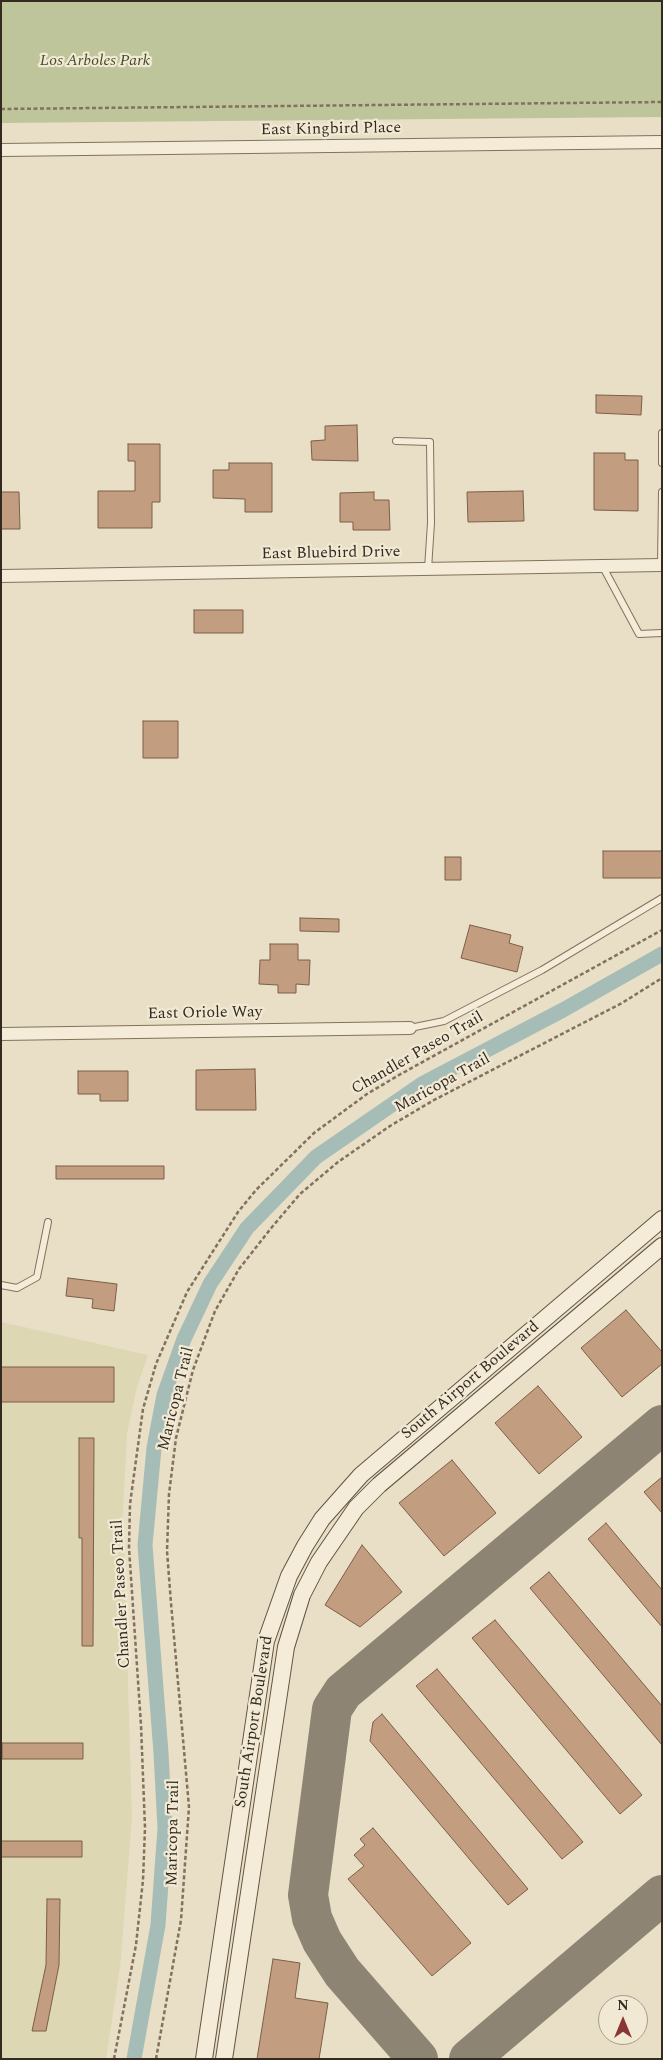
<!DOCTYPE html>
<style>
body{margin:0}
#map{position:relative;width:663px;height:2060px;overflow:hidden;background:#e8dfc6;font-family:Spectral,serif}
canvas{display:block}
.frame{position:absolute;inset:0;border:2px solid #332a20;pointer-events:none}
.north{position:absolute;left:598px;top:1995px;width:50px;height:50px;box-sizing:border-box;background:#f1e9d4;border:1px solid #a59d8c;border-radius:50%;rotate:0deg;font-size:14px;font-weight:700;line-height:20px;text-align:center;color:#332a20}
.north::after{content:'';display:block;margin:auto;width:18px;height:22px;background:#883735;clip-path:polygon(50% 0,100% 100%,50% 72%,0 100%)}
</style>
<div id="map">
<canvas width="663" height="2060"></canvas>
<div class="frame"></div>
<div class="north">N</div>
</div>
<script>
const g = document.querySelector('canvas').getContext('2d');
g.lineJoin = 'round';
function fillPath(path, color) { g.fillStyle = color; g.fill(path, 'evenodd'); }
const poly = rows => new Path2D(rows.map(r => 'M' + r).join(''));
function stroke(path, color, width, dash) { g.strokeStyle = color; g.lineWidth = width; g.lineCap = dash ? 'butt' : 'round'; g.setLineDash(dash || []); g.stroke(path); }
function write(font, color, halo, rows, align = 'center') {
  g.font = font + ' Spectral,serif'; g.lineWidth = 4.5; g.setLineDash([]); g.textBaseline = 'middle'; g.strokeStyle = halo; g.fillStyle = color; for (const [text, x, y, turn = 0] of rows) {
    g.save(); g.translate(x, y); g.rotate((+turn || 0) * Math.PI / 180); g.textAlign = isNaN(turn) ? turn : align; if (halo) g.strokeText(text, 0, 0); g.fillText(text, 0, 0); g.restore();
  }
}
fillPath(poly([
 [1,1322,148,1355,137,1387,127,1433,123,1513,132,1819,120,1968,106,2059,1,2059]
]), '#ddd7b4');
fillPath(poly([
 [1,1,662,1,662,117,1,123]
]), '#bfc59b');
stroke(poly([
 [134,2059,158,1925,165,1828,161,1753,145,1545,154,1448,164,1395,184,1339,210,1284,247,1228,316,1157,422,1084,563,1010,662,954]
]), '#a6bcb6', 15);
stroke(poly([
 [418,2059,342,1972,322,1941,312,1918,308,1895,332,1709,343,1692,662,1425],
 [469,2059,662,1895]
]), '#8e8473', 40);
const building = poly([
 [596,395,642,396,641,415,596,413,596,395],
 [357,425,358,461,312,460,311,441,325,440,325,426,357,425],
 [128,444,160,444,160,502,152,502,152,528,98,528,98,491,135,491,135,461,128,461,128,444],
 [594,453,625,453,625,460,638,460,638,511,594,510,594,453],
 [229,463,272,463,272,512,245,512,245,499,213,498,213,470,229,470,229,463],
 [523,491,524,521,468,522,467,492,523,491],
 [1,492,19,492,20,529,1,529,1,492],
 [374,492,374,500,389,500,390,530,353,530,353,522,340,522,340,493,374,492],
 [194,610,243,610,243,633,194,633,194,610],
 [143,721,178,721,178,758,143,758,143,721],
 [603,851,662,851,662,878,603,878,603,851],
 [445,857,461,857,461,880,445,880,445,857],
 [300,918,339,919,339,932,300,931,300,918],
 [470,925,511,935,509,943,523,947,517,972,461,958,470,925],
 [270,944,298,944,298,960,310,960,309,985,296,984,296,993,278,993,278,985,259,984,260,960,270,960,270,944],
 [255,1069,256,1110,196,1110,196,1070,255,1069],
 [78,1071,128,1071,128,1101,100,1101,100,1094,78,1094,78,1071],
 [56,1166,164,1166,164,1179,56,1179,56,1166],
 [68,1278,117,1284,114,1311,92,1308,93,1299,66,1296,68,1278],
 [626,1310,662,1352,662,1364,622,1397,581,1348,626,1310],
 [1,1367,114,1367,114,1402,1,1402,1,1367],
 [538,1386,582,1437,539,1474,495,1423,538,1386],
 [79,1438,94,1438,93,1646,82,1646,82,1538,79,1538,79,1438],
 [452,1460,496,1513,444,1556,399,1503,452,1460],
 [662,1477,662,1513,644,1492,662,1477],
 [606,1523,662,1590,662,1627,588,1539,606,1523],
 [362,1545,402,1592,360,1627,325,1605,362,1545],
 [549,1572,662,1706,662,1745,530,1588,549,1572],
 [495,1620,642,1795,620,1814,472,1638,495,1620],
 [437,1669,583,1842,562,1859,416,1686,437,1669],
 [382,1714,528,1889,508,1905,370,1741,373,1722,382,1714],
 [2,1743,83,1743,83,1759,2,1759,2,1743],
 [373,1828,471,1943,432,1976,348,1879,364,1866,354,1855,365,1845,360,1839,373,1828],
 [1,1841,82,1841,82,1857,1,1857,1,1841],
 [47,1899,60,1899,59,1965,46,2031,32,2031,46,1965,47,1899],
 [273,1959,300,1963,295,1998,328,2003,319,2059,257,2059,273,1959]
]);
fillPath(building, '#c29d80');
stroke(building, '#7d5e47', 1);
const lane = poly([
 [662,433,662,463],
 [396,441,430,442,431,523,428,569],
 [661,565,662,492],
 [603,567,639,634,662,633],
 [410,1028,444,1021,542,970,662,898],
 [1,1285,17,1288,37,1277,48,1222]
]);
const street = poly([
 [1,150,662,142],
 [1,576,662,565],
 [1,1034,410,1028]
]);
const secondary = poly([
 [204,2059,266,1641,289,1576,305,1546,322,1519,361,1475,662,1219],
 [224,2059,286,1647,302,1595,319,1562,356,1508,379,1485,662,1246]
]);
stroke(lane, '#81715e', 8);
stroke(street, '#81715e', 14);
stroke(secondary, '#635341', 18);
stroke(poly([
 [1,109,662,102],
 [114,2059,136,1945,143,1880,145,1828,141,1725,129,1548,130,1504,143,1409,156,1364,187,1292,238,1212,256,1190,314,1133,367,1094,399,1075,662,930],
 [156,2059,181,1920,189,1807,171,1603,167,1551,169,1494,176,1438,193,1370,215,1311,239,1269,272,1227,300,1194,338,1162,390,1126,434,1100,622,1003,662,978]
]), '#81715e', 2.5, [4, 2.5]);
stroke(lane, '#f4ecd8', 6);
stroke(street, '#f4ecd8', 12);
stroke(secondary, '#f4ecd8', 16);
write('italic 16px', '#434d29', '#f1e9d4', [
 ["Los Arboles Park",95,62]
]);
write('16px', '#332a20', '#f1e9d4', [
 ["East Kingbird Place",331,130,-1],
 ["East Bluebird Drive",331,554,-1],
 ["East Oriole Way",205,1014,-1],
 ["Chandler Paseo Trail",418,1054,-30],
 ["Maricopa Trail",443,1084,-29],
 ["South Airport Boulevard",471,1381,-40],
 ["Maricopa Trail",177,1399,-76],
 ["Chandler Paseo Trail",122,1594,-93],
 ["South Airport Boulevard",255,1722,-81],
 ["Maricopa Trail",174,1833,-89]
]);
</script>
